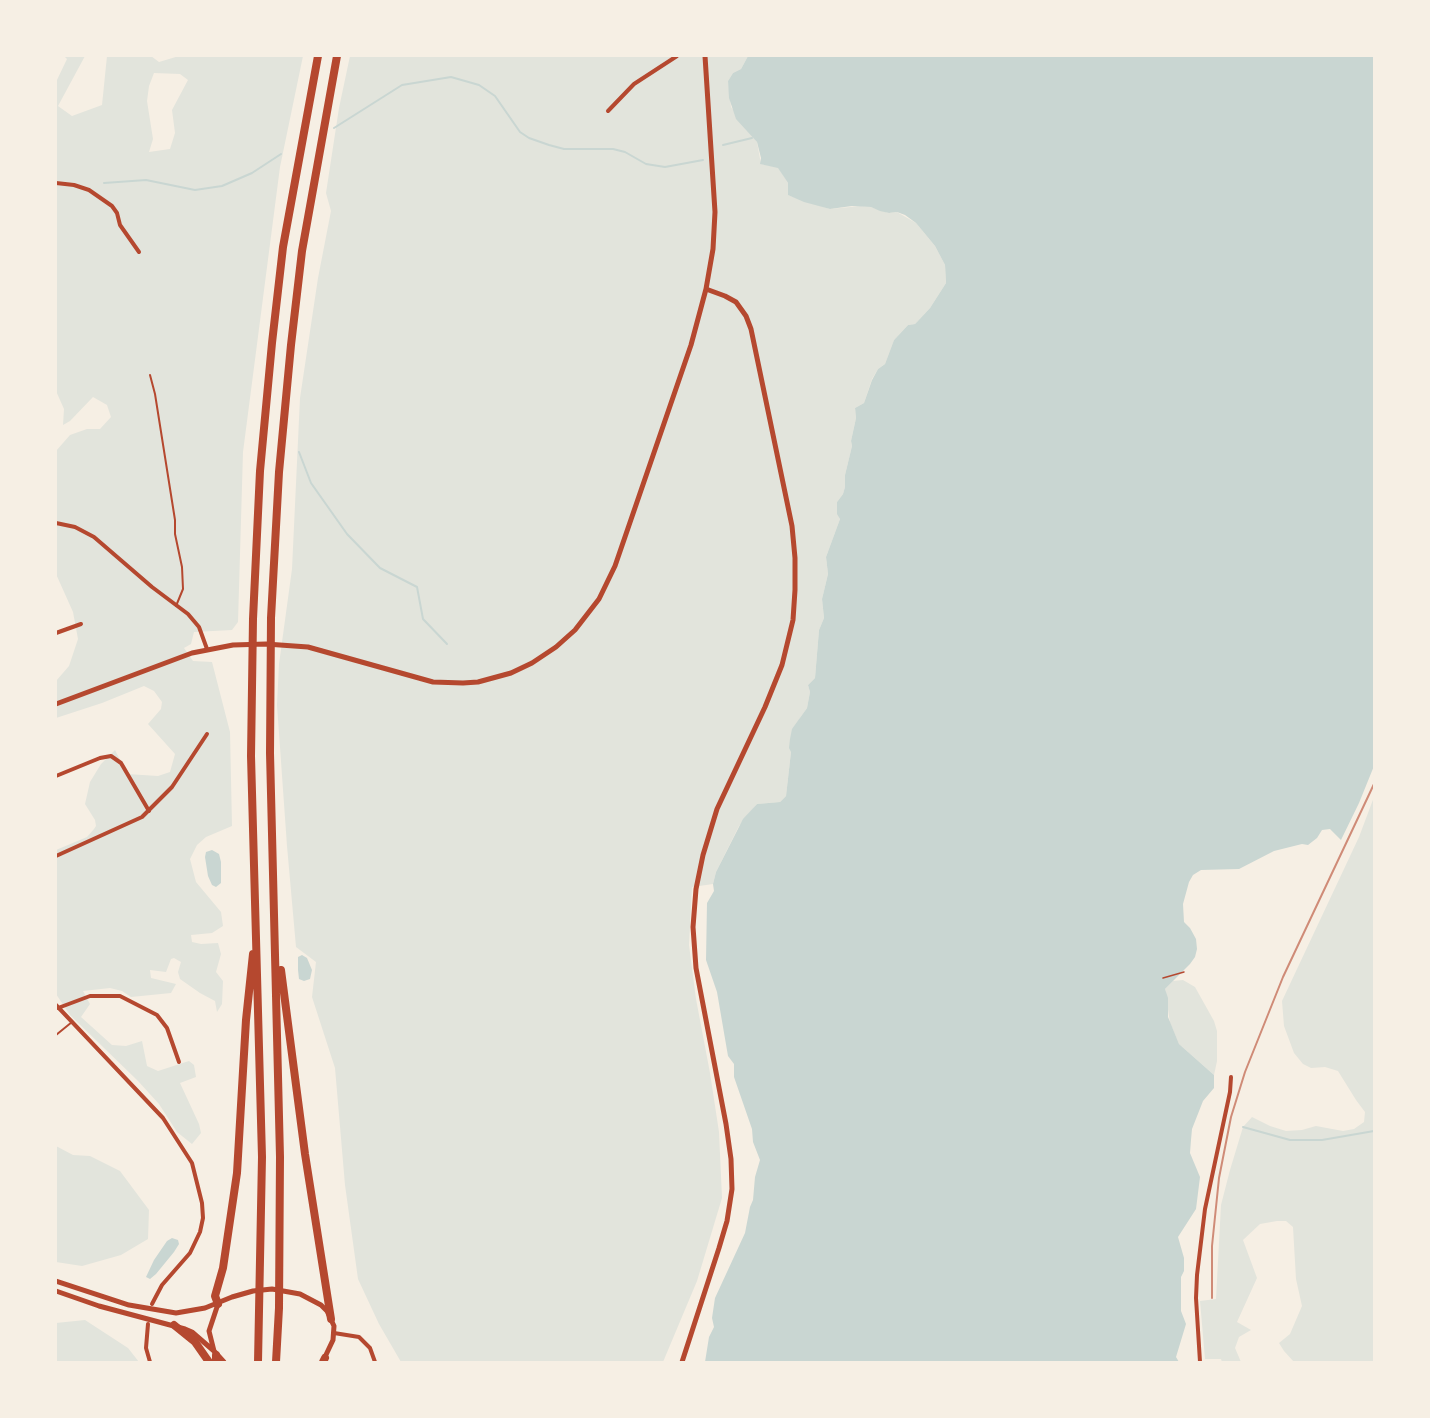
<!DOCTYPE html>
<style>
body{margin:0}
#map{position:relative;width:1430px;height:1418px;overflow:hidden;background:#f6efe4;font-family:"Public Sans",sans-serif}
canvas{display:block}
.frame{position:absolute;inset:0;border:57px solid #f6efe4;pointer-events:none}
</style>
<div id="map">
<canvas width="1430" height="1418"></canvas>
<div class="frame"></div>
</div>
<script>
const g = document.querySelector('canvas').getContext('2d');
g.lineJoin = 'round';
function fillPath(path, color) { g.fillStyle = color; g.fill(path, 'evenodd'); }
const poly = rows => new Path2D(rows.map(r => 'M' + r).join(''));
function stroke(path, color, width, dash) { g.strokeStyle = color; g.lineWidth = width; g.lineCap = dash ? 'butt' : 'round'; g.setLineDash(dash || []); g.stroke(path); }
fillPath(poly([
 [64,56,85,56,58,106,72,116,102,105,107,56,151,56,159,62,179,56,303,56,280,167,243,452,238,622,232,630,194,632,191,644,184,648,193,661,212,662,230,732,232,826,206,837,197,845,190,859,196,882,221,912,223,926,212,933,191,935,192,942,201,944,218,943,221,954,216,972,223,981,222,1004,217,1012,215,1001,200,993,180,979,178,972,181,962,174,958,171,959,166,972,150,970,151,978,176,984,171,993,131,997,122,991,110,988,83,991,90,1004,81,1017,112,1045,126,1046,142,1041,147,1066,158,1071,189,1061,194,1065,196,1077,180,1083,199,1124,201,1133,192,1144,177,1132,159,1104,138,1081,70,1015,56,994,56,850,87,837,94,829,96,826,95,820,85,804,90,782,101,764,115,750,127,774,158,776,170,772,175,754,148,724,161,709,162,702,154,691,144,686,102,703,56,718,56,681,69,666,78,639,73,612,56,574,56,451,70,435,87,429,100,429,111,417,107,405,93,397,70,421,63,425,64,409,56,391,56,82,67,59],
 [154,73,180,74,188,80,172,110,175,133,170,149,149,152,153,139,147,101,149,86],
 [350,56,748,56,741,69,733,73,728,81,731,107,757,142,761,164,778,167,788,183,788,195,830,209,860,206,871,207,889,213,897,212,916,223,935,246,945,265,946,283,930,308,915,324,908,325,894,340,885,364,878,369,872,379,864,403,855,408,856,418,851,441,852,446,845,475,845,487,843,494,837,502,840,519,826,557,828,574,822,599,824,618,819,630,815,678,808,685,810,692,807,708,800,718,791,752,786,796,780,802,757,804,739,826,716,872,713,884,692,887,689,945,696,999,710,1073,719,1132,722,1198,697,1281,663,1362,401,1362,379,1324,358,1279,345,1185,335,1068,312,997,316,962,296,947,287,846,277,705,279,664,292,569,300,398,318,278,331,211,326,193,339,108],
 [1374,797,1374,1362,1294,1362,1284,1351,1279,1343,1290,1334,1302,1306,1296,1279,1293,1227,1286,1221,1277,1221,1260,1224,1243,1240,1257,1278,1237,1322,1251,1330,1239,1337,1235,1348,1241,1362,1222,1362,1221,1359,1205,1359,1200,1301,1216,1299,1221,1205,1230,1170,1243,1127,1252,1117,1270,1126,1286,1131,1302,1130,1316,1126,1343,1131,1354,1129,1364,1122,1365,1112,1356,1100,1338,1071,1325,1067,1311,1068,1303,1064,1294,1053,1284,1026,1282,1001,1359,837],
 [1183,980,1195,987,1214,1021,1217,1031,1217,1061,1214,1075,1179,1044,1170,1023,1165,989,1173,981],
 [56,1146,73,1155,90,1156,120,1171,149,1210,148,1239,121,1255,82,1266,56,1262],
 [85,1320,128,1348,139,1362,56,1362,56,1323]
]), '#e2e4dc');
fillPath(poly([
 [748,56,1374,56,1374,766,1359,803,1341,840,1330,829,1322,830,1317,838,1308,845,1302,844,1274,851,1239,869,1201,870,1193,875,1189,882,1183,904,1184,922,1190,928,1196,939,1197,949,1195,957,1190,964,1165,989,1168,998,1168,1017,1179,1044,1214,1075,1214,1088,1203,1101,1192,1129,1191,1140,1190,1153,1200,1177,1196,1209,1178,1237,1184,1258,1184,1271,1181,1277,1181,1311,1186,1324,1176,1357,1179,1362,705,1362,709,1337,714,1327,712,1318,715,1298,745,1233,750,1207,753,1200,755,1177,760,1160,753,1142,752,1129,734,1077,734,1064,728,1056,717,992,706,960,707,903,714,891,713,884,716,872,743,819,757,804,780,802,786,796,791,752,789,748,790,739,792,729,807,708,810,692,808,685,815,678,819,630,824,618,822,599,828,574,826,557,840,519,837,514,837,502,843,494,845,487,845,475,852,446,851,441,856,418,855,408,864,403,872,380,878,369,885,364,894,340,908,325,915,324,930,308,946,283,945,265,935,246,916,223,905,215,897,212,889,213,880,211,871,207,852,206,830,209,804,202,788,195,788,183,778,168,760,164,761,158,757,142,736,119,729,98,728,81,733,73,741,69],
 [212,850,219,854,221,862,221,883,216,887,212,885,208,876,205,857,206,852],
 [302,955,307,958,312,970,310,979,304,981,299,979,298,970,298,957],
 [172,1238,178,1240,179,1244,174,1252,156,1274,150,1279,146,1277,154,1260,167,1241]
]), '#c9d6d2');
stroke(poly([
 [334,128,402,85,451,77,479,85,495,96,520,132,529,138,549,145,564,149,613,149,625,152,646,164,665,167,703,160],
 [723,145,752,138],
 [104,183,146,180,195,190,222,186,252,173,281,154],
 [299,452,311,483,347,534,380,568,417,587,423,619,447,644],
 [1243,1127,1290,1140,1322,1140,1374,1131]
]), '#c9d6d2', 2);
stroke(poly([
 [1163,978,1184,972]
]), '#b5482f', 1.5);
stroke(poly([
 [150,375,155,394,175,520,175,534,182,567,183,589,176,606],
 [56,1035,72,1022]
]), '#b5482f', 2);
stroke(poly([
 [608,111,634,84,677,56],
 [56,183,74,185,89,190,112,206,117,213,120,225,139,252],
 [56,523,75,527,94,537,152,587,188,614,199,627,207,649],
 [56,633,81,624],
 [56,776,100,758,111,756,121,763,149,811],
 [56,856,142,817,172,787,207,734],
 [56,1005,163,1118,192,1163,202,1203,203,1218,200,1232,190,1253,162,1285,152,1304],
 [58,1008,90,996,120,996,157,1015,167,1028,179,1062],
 [148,1324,146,1348,150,1362],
 [334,1333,359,1337,370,1348,375,1362],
 [1200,1362,1196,1298,1197,1275,1205,1209,1230,1092,1231,1077]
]), '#b5482f', 4);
stroke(poly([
 [56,704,192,653,233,645,266,644,308,647,433,682,463,683,478,682,511,673,532,663,556,647,575,630,599,599,615,566,691,345,706,289,713,249,715,212,705,56],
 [56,1281,129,1305,176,1313,205,1308,232,1297,253,1291,272,1289,300,1294,321,1305,327,1311,334,1326,333,1340,324,1359],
 [56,1291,99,1306,185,1329,192,1332,214,1351],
 [218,1304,209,1331,214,1351,224,1362],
 [682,1362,719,1248,727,1221,732,1189,731,1159,726,1124,696,968,693,927,696,889,703,855,717,809,765,707,782,665,793,620,795,590,795,558,792,526,751,329,746,316,736,302,725,296,706,289]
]), '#b5482f', 5);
stroke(poly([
 [281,970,305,1154,331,1319],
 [218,1304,215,1296,223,1268,237,1173,246,1020,253,954],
 [174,1325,195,1342,209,1362],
 [216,1355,216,1362],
 [258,1362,262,1157,251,756,253,619,260,471,272,343,283,247,318,56],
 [276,1362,279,1308,280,1157,270,753,271,618,279,472,291,345,302,251,337,56],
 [323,1362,325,1358]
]), '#b5482f', 8);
stroke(poly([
 [1212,1298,1212,1246,1219,1178,1231,1117,1245,1072,1283,977,1374,784]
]), '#cf8b77', 2);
</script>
